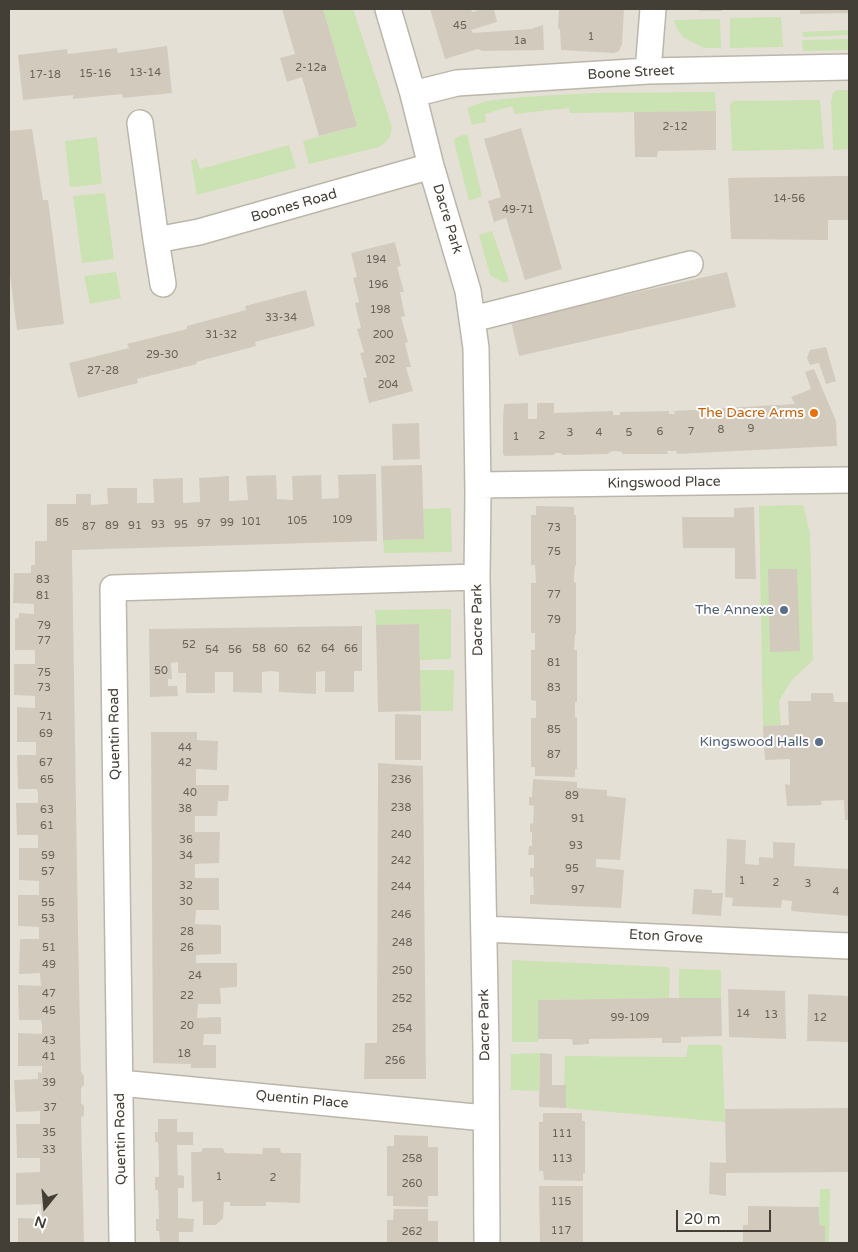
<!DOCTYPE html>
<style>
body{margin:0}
#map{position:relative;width:858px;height:1252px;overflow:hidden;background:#f1eee6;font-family:"Varela Round",sans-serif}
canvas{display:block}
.frame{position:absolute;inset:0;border:10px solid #443f36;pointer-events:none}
.north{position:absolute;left:20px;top:1182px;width:50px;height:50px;-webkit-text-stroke:4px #fff;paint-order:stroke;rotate:197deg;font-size:14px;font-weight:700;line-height:20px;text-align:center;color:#443f36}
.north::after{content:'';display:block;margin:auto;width:18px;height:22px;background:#443f36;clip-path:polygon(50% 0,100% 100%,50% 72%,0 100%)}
.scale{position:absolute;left:676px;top:1210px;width:95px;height:22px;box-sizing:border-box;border:2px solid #443f36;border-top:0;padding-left:6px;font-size:15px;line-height:18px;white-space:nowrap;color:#443f36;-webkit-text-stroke:4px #fff;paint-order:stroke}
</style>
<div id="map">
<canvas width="858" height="1252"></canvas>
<div class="frame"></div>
<div class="north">N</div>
<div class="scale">20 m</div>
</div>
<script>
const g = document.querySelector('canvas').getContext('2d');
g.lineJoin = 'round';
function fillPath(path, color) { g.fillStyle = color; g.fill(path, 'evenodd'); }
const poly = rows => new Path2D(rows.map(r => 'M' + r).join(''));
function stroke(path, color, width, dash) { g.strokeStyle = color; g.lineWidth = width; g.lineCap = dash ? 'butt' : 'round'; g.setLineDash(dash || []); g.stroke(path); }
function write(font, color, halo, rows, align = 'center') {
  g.font = font + ' "Varela Round",sans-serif'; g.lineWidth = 4; g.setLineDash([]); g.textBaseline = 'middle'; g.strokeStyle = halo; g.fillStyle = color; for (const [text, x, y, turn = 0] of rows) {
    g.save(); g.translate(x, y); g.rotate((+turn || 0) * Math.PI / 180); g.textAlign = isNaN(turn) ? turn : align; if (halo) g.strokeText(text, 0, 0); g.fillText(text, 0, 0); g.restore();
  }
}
fillPath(poly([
 [9,9,849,9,849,1243,9,1243]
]), '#e5e0d5');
fillPath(poly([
 [323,9,353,9,392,127,390,136,386,142,379,147,309,164,303,141,357,126],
 [781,17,783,47,730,48,730,18],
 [720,19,721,48,704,48,684,38,677,29,674,20],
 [849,30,849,35,803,37,802,32],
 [849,39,849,50,803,51,802,40],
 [837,90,849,90,849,149,833,150,831,102,833,93],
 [715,92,716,111,570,113,569,108,515,114,512,106,485,114,486,122,472,125,467,108,486,101,522,97,595,93],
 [820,100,824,149,732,151,730,105,733,101],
 [467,134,482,196,469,201,454,141,457,137],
 [97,137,102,184,70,187,65,141],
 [289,145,296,168,197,195,191,161,196,158,200,169],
 [105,193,114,259,82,263,73,196],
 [492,231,509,281,504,283,490,275,479,235],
 [116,272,121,298,90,304,84,276],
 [803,505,810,533,813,660,791,681,779,701,781,725,763,726,759,506],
 [451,508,452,552,384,553,383,540,423,539,423,509],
 [451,609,451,659,420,660,419,624,376,625,375,610],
 [420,670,454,670,453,711,421,711],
 [512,960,667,967,670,970,669,998,538,1000,538,1042,512,1042],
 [679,969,721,970,721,998,679,998],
 [688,1045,722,1045,725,1122,566,1108,566,1086,564,1086,565,1056,686,1057],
 [540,1053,539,1091,511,1090,511,1054],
 [820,1189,830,1189,829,1243,825,1243,825,1226,819,1225]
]), '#cbe2b2');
fillPath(poly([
 [282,9,323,9,357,126,319,136,302,77,287,82,280,58,295,54],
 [430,9,471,9,472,12,483,9,494,9,497,22,471,30,473,33,531,29,543,25,544,50,482,51,478,49,445,59],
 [559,9,624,9,622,44,619,51,614,53,561,50,560,30,558,27],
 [699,9,722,9,722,11,699,11],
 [800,9,849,9,849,13,800,14],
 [167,46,172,93,123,98,122,94,73,99,73,95,23,100,18,55,67,49,68,54,117,48,118,53],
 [716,111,716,150,658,151,657,157,635,157,634,112],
 [521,128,562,269,525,280,506,218,494,222,488,201,501,197,484,139],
 [32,129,43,200,48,200,64,324,17,330,9,266,9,131],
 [838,176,849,176,849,220,828,220,828,240,731,239,728,178],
 [395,242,401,266,397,267,404,292,400,292,405,316,401,317,408,342,405,343,411,367,406,367,413,391,369,403,363,378,367,377,360,353,364,352,357,329,361,328,355,303,359,302,353,278,357,277,351,253],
 [727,272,736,307,519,356,511,321],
 [306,290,315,326,255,342,256,346,196,362,197,364,137,379,138,383,78,398,69,363,129,348,127,344,187,329,187,326,246,310,245,306],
 [826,347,836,381,826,384,819,363,810,365,807,358,810,350],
 [814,369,836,421,837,446,677,454,676,451,667,451,668,454,622,454,622,452,614,451,610,452,608,454,563,455,561,453,555,453,554,455,505,456,503,454,503,419,504,404,528,403,528,419,537,419,537,403,554,403,554,413,613,411,613,415,620,415,620,412,669,411,669,414,675,414,674,411,795,404,791,397,811,389,805,372],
 [419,423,420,459,393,460,392,424],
 [422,465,424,539,383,540,381,466],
 [376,474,377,541,72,550,78,933,81,1072,84,1076,84,1085,81,1088,81,1103,84,1106,84,1115,81,1118,84,1243,18,1243,18,1218,42,1219,41,1204,16,1205,16,1173,40,1172,40,1158,17,1158,16,1124,40,1124,40,1111,16,1112,14,1080,38,1079,38,1072,42,1073,42,1066,18,1066,18,1033,42,1034,42,1025,41,1020,19,1020,18,985,41,986,40,973,19,974,20,939,39,939,39,927,18,926,18,895,39,895,39,881,19,880,19,848,38,848,38,835,17,835,16,803,38,803,38,794,37,789,18,789,17,755,36,755,36,742,17,742,17,707,35,708,35,696,14,695,14,664,35,664,35,650,15,650,15,619,19,618,19,613,34,614,34,604,13,603,14,573,31,573,31,565,35,565,35,541,47,541,47,504,76,504,76,494,91,494,91,505,108,504,107,488,137,488,137,503,154,503,153,479,183,478,183,503,200,502,199,478,229,476,229,501,248,500,246,476,276,475,277,499,293,500,292,476,321,475,322,499,339,498,338,475],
 [536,506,574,507,574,515,576,515,576,566,575,566,574,575,574,582,576,583,576,634,575,634,574,650,577,650,577,702,575,702,575,717,577,717,577,769,575,769,575,777,535,776,535,767,531,767,531,718,536,718,536,701,531,700,531,650,535,650,535,633,531,633,531,583,536,583,535,565,531,565,531,515,536,515],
 [754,507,756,579,735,579,735,548,683,548,682,517,734,517,734,508],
 [768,569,797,569,800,651,770,652],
 [419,624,421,711,378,712,376,625],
 [362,626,362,671,354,671,354,692,325,692,325,671,316,672,316,694,279,692,279,672,270,671,262,672,262,693,233,692,233,672,215,672,215,693,186,693,186,673,178,673,178,662,171,663,172,679,168,679,168,686,177,686,178,696,150,697,149,629],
 [811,693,833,693,834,702,849,702,849,820,845,820,844,800,821,801,822,805,787,806,785,784,790,785,790,759,765,760,763,726,789,725,788,701,811,701],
 [395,714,421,715,421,760,395,760],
 [151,732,197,732,197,740,218,741,217,770,196,769,196,785,229,785,228,801,218,801,217,816,195,816,195,832,220,832,219,863,195,864,195,878,219,878,219,910,196,910,195,924,221,925,221,954,196,955,196,963,237,963,237,987,220,988,221,1004,198,1004,197,1018,221,1017,221,1034,204,1034,203,1045,216,1045,216,1068,191,1068,191,1064,153,1063],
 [378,763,423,766,426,1079,364,1079,365,1043,377,1043],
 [533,779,577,782,577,788,607,790,607,796,626,798,620,860,596,859,596,867,624,870,621,908,530,904,530,895,534,895,533,877,530,876,530,868,534,868,534,855,528,855,529,846,532,846,532,832,530,832,530,823,533,824,534,806,529,805,529,797,532,797],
 [727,839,746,840,745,864,759,865,759,857,773,858,773,842,795,843,794,866,849,869,849,916,791,911,792,901,782,900,781,908,732,906,733,898,725,897],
 [694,889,712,890,712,893,723,893,721,916,692,914],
 [728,989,785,991,786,1039,729,1037],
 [808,994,849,996,849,1042,807,1041],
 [669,998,721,998,722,1036,681,1037,681,1043,662,1043,662,1038,589,1039,589,1044,573,1045,572,1039,538,1039,538,1000],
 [540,1053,552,1054,552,1085,566,1085,566,1108,539,1107],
 [849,1108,849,1172,726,1173,726,1196,709,1194,710,1162,726,1163,725,1109],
 [543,1113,582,1113,582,1121,585,1121,585,1173,583,1173,583,1181,544,1180,543,1171,539,1171,539,1122,543,1122],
 [158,1119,177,1119,177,1132,193,1132,193,1145,177,1145,178,1175,184,1176,184,1188,178,1188,178,1218,194,1219,193,1232,179,1232,179,1243,160,1243,159,1231,156,1231,156,1219,159,1219,158,1190,155,1190,155,1177,159,1177,159,1164,158,1142,155,1142,155,1132,158,1132],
 [394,1135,428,1136,428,1147,438,1147,438,1196,428,1196,428,1207,393,1206,393,1196,387,1196,387,1146,394,1146],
 [203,1148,223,1148,225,1153,262,1154,263,1148,280,1148,281,1153,301,1153,300,1203,266,1202,266,1206,230,1206,230,1202,224,1202,223,1218,216,1225,203,1225,203,1201,192,1202,191,1152,201,1152],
 [539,1186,583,1186,583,1243,540,1243],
 [748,1206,819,1207,819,1225,825,1226,825,1243,743,1243,743,1225,748,1225],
 [394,1209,428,1209,428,1221,438,1221,438,1243,387,1243,387,1220,393,1220]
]), '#d2cabd');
const minor = poly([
 [388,9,413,94,431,166,468,291,476,348,478,493,477,577,486,1049,487,1243],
 [648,71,653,9],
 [413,94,457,83,648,71,849,67],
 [140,123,156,240,199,232,431,166],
 [156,240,163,284],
 [473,319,690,264],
 [478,485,849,480],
 [484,929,849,946],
 [120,1083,485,1118],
 [122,1243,113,588,477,577]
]);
stroke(minor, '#bcb6aa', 28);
stroke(minor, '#fff', 25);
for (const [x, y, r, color] of [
 [814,413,5,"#e8710a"],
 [784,610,5,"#5c6f8a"],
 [819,742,5,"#5c6f8a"]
]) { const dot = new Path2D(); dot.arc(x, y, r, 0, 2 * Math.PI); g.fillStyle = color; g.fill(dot); stroke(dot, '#fff', 2); }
write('11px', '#686258', null, [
 ["45",460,26],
 ["1",591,37],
 ["1a",520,41],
 ["2-12a",311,68],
 ["13-14",145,73],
 ["15-16",95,74],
 ["17-18",45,75],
 ["2-12",675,127],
 ["14-56",789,199],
 ["49-71",518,210],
 ["194",376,260],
 ["196",378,285],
 ["198",380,310],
 ["33-34",281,318],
 ["31-32",221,335],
 ["200",383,335],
 ["29-30",162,355],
 ["202",385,360],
 ["27-28",103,371],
 ["204",388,385],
 ["9",751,429],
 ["8",721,430],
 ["6",660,432],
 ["7",691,432],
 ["3",570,433],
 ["4",599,433],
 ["5",629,433],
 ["2",542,436],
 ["1",516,437],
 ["109",342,520],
 ["105",297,521],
 ["101",251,522],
 ["85",62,523],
 ["99",227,523],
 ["97",204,524],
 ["93",158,525],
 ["95",181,525],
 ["89",112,526],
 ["91",135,526],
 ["87",89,527],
 ["73",554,528],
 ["75",554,552],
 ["83",43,580],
 ["77",554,595],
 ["81",43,596],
 ["79",554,620],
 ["79",44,626],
 ["77",44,641],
 ["52",189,645],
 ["58",259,649],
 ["60",281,649],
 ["62",304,649],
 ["64",328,649],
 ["66",351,649],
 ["54",212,650],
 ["56",235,650],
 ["81",554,663],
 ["50",161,671],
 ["75",44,673],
 ["73",44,688],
 ["83",554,688],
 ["71",46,717],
 ["85",554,730],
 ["69",46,734],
 ["44",185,748],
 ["87",554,755],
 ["67",46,763],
 ["42",185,763],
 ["65",47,780],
 ["236",401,780],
 ["40",190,793],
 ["89",572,796],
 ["238",401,808],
 ["38",185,809],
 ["63",47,810],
 ["91",578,819],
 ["61",47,826],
 ["240",401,835],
 ["36",186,840],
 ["93",576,846],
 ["59",48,856],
 ["34",186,856],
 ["242",401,861],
 ["95",572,869],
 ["57",48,872],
 ["1",742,881],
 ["2",776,883],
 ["3",808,884],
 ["32",186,886],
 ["244",401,887],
 ["97",578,890],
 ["4",836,892],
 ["30",186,902],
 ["55",48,903],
 ["246",401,915],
 ["53",48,919],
 ["28",187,932],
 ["248",402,943],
 ["51",49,948],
 ["26",187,948],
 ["49",49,965],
 ["250",402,971],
 ["24",195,976],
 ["47",49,994],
 ["22",187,996],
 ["252",402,999],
 ["45",49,1011],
 ["14",743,1014],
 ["13",771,1015],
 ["99-109",630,1018],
 ["12",820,1018],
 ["20",187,1026],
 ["254",402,1029],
 ["43",49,1041],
 ["18",184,1054],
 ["41",49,1057],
 ["256",395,1061],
 ["39",49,1083],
 ["37",50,1108],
 ["35",49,1133],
 ["111",562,1134],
 ["33",49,1150],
 ["258",412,1159],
 ["113",562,1159],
 ["1",219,1177],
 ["2",273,1178],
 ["260",412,1184],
 ["115",561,1202],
 ["117",561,1231],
 ["262",412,1232]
]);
write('14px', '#443f36', '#fff', [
 ["Boone Street",631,73,-3],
 ["Boones Road",294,206,-16],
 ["Dacre Park",447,219,73],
 ["Kingswood Place",664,483,-1],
 ["Dacre Park",478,620,-91],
 ["Quentin Road",115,734,-91],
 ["Eton Grove",666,937,3],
 ["Dacre Park",485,1025,-91],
 ["Quentin Place",302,1100,5],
 ["Quentin Road",121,1139,-91]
]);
write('14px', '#c56008', '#fff', [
 ["The Dacre Arms",804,413]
], 'right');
write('14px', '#4e5e75', '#fff', [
 ["The Annexe",774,610],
 ["Kingswood Halls",809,742]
], 'right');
</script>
